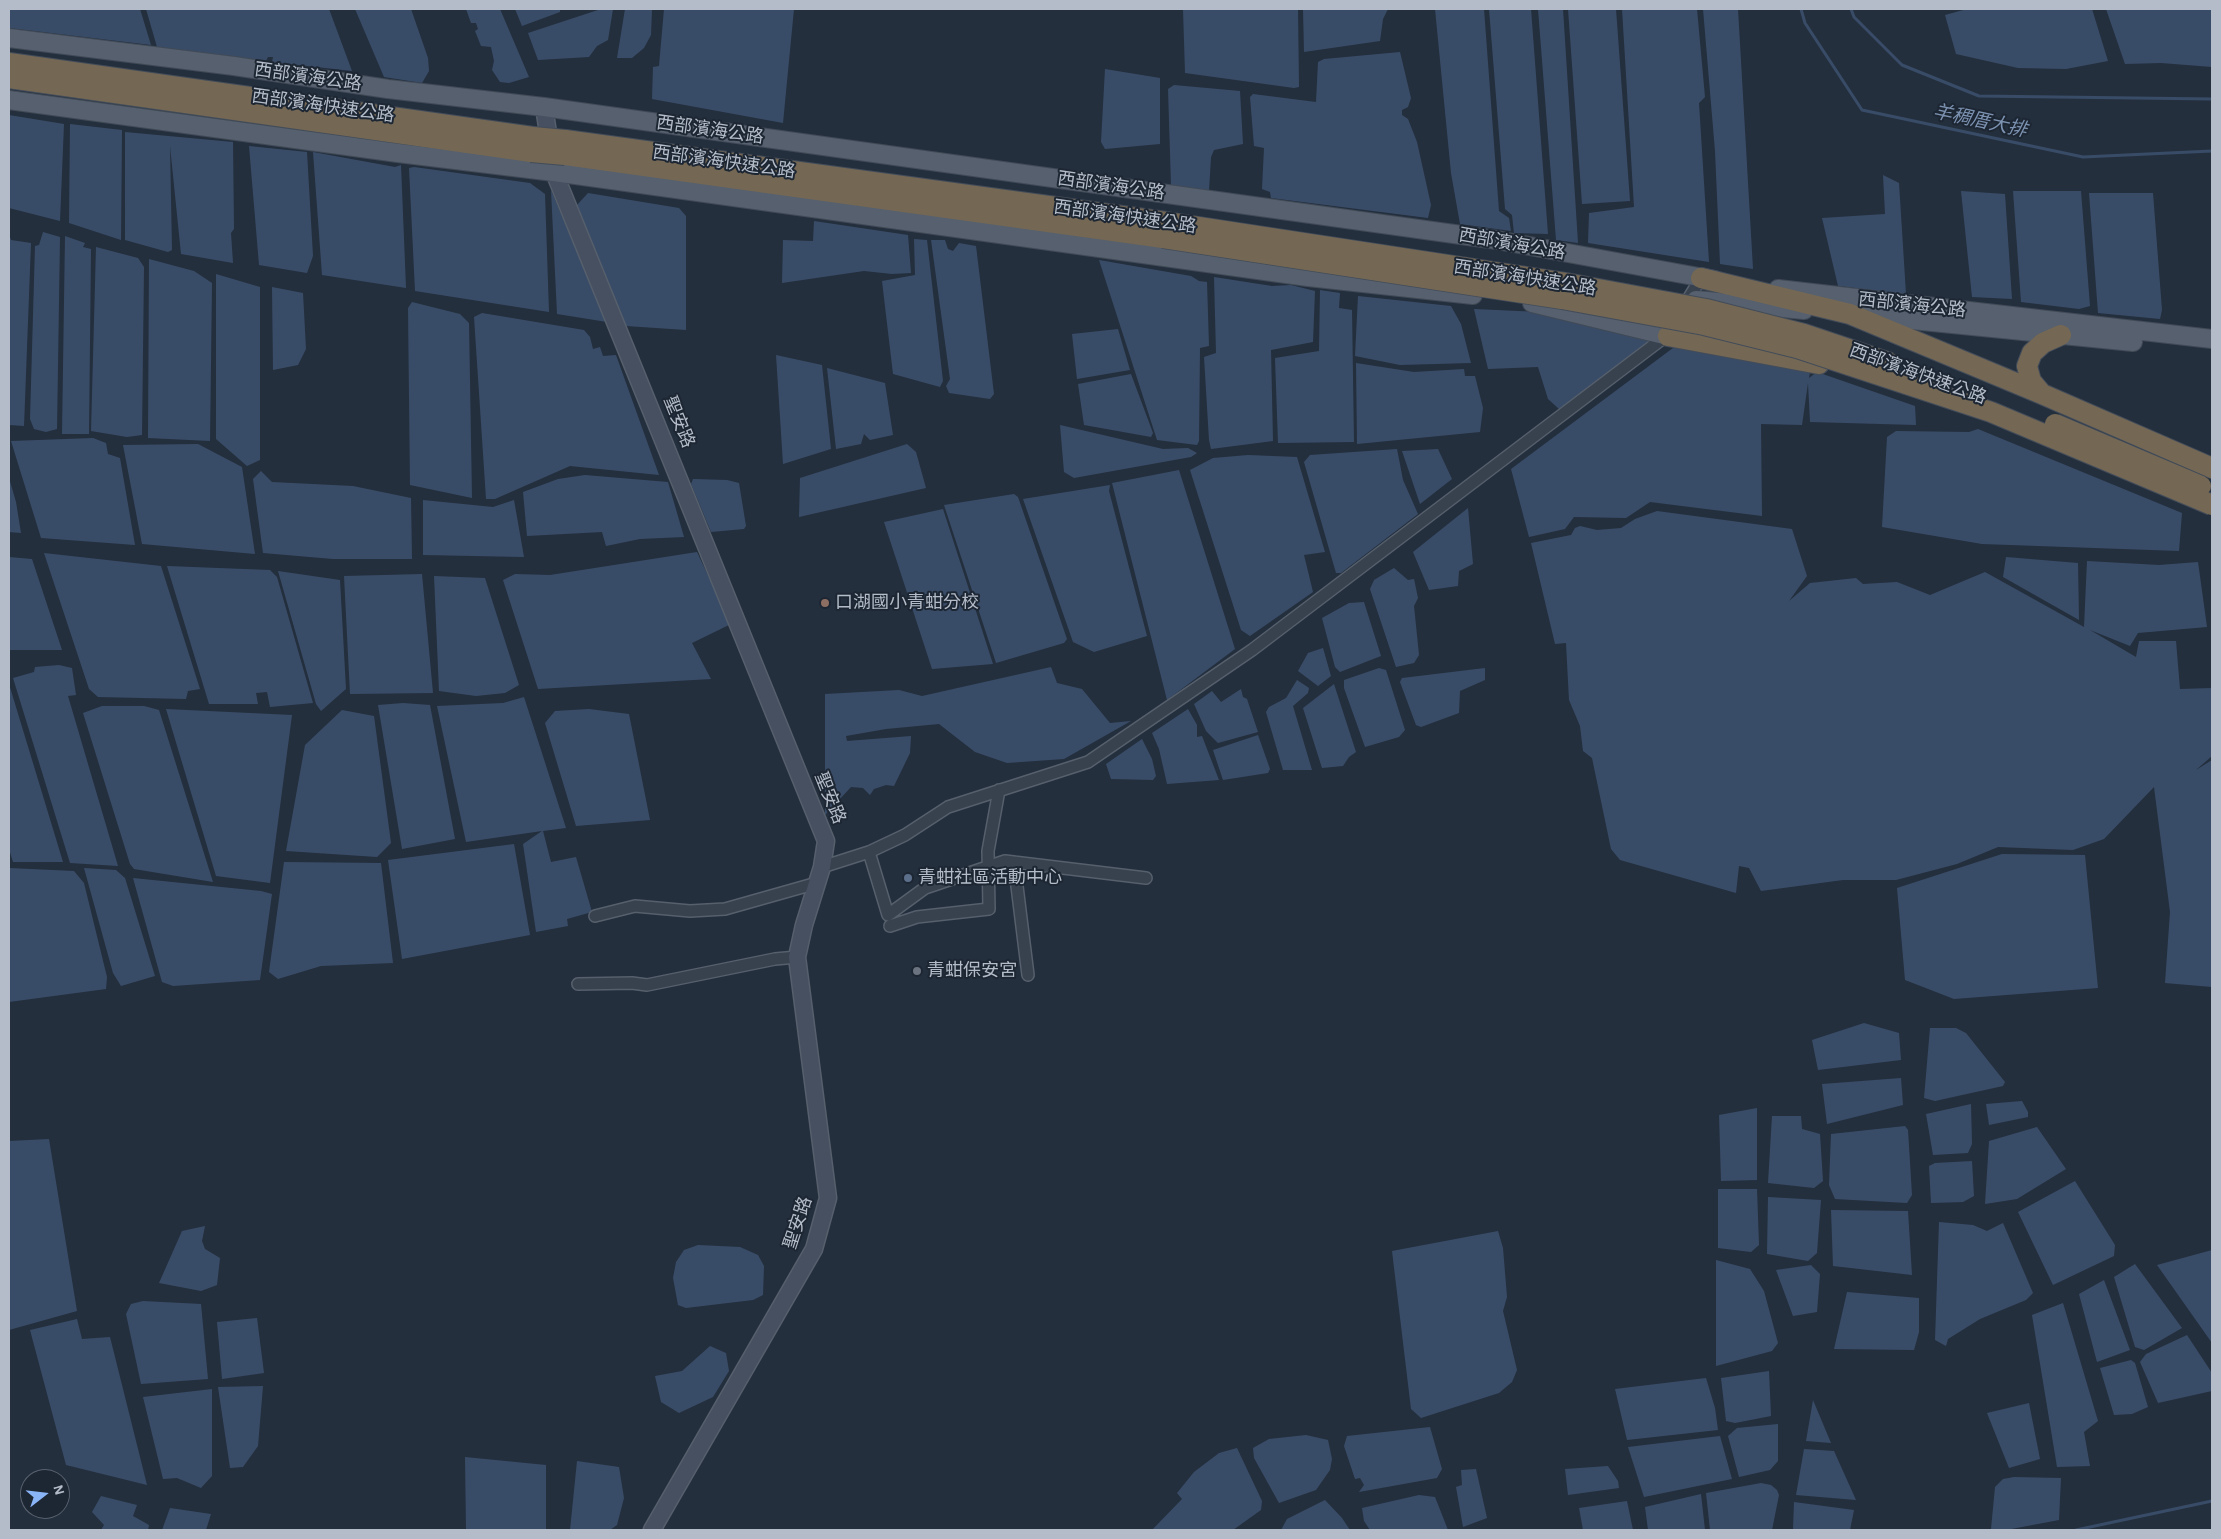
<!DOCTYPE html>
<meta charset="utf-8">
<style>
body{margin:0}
#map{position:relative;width:2221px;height:1539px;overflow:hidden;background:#242f3e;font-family:"Alegreya Sans",sans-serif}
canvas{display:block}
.frame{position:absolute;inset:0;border:10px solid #b4bcc9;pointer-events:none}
.north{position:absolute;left:20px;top:1469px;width:50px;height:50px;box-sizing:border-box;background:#1d2633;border:1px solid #59626f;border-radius:50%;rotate:74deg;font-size:14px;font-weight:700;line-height:20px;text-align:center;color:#b4bcc9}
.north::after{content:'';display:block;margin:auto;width:18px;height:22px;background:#8ab4f8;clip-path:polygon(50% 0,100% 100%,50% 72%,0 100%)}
</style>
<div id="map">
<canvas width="2221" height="1539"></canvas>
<div class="frame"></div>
<div class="north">N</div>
</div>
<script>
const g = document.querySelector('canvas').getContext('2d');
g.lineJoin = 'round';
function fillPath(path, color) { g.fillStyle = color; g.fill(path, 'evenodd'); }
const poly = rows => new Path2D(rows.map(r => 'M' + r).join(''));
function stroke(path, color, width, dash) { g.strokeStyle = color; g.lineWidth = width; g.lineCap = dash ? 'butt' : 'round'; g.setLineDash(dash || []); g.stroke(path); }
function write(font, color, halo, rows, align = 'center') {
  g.font = font + ' "Alegreya Sans","Noto Sans TC",sans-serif'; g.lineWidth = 4; g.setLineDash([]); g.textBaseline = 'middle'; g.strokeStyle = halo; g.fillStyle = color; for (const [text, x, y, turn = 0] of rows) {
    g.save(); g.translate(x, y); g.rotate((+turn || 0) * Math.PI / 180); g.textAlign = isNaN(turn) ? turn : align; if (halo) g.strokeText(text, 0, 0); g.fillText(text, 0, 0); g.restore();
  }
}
fillPath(poly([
 [9,9,140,9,151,45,9,28],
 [146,9,329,9,352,71,272,62,273,57,268,57,266,61,157,47],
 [355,9,411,9,428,58,429,71,422,83,384,77],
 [466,9,500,9,529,77,509,83,500,82,492,70,494,61,491,47,481,46,475,31,478,29,476,23,471,23],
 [515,9,560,9,560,12,522,26],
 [601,9,613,9,608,40,597,46,589,57,538,60,528,33],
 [625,9,652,9,651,35,644,48,632,58,617,58],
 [664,9,794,9,783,123,652,99,653,67,659,66],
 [1183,9,1298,9,1299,87,1294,88,1185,73],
 [1303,9,1388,9,1383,19,1380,41,1304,52],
 [1435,9,1484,9,1499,211,1509,218,1511,231,1460,224,1451,173],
 [1489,9,1531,9,1548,234,1514,233,1512,215,1505,209],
 [1538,9,1563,9,1578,243,1556,240],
 [1568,9,1616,9,1630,201,1582,204],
 [1622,9,1697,9,1705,97,1699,103,1709,262,1588,243,1589,213,1634,207],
 [1703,9,1738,9,1753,269,1720,264,1715,151],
 [1967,9,2092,9,2108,61,2066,69,2018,68,1956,54,1945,15],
 [2106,9,2212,9,2212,67,2161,63,2125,64],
 [1400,52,1411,98,1408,107,1402,110,1402,115,1408,119,1417,142,1431,205,1428,218,1271,198,1270,192,1262,189,1264,148,1254,146,1250,97,1253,94,1316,102,1318,62,1324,59],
 [1105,69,1160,78,1160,144,1105,149,1101,142],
 [1174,85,1240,91,1243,144,1214,150,1211,157,1209,191,1171,185,1168,89],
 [9,115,64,124,60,221,9,208],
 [70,124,122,130,121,240,69,223],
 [125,132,233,142,234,229,231,233,233,263,181,254,170,146,172,250,168,252,125,240],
 [249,146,307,152,313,256,307,273,259,265],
 [313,152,395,167,401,165,406,288,322,275],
 [414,167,530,183,545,194,549,312,415,291,409,168],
 [1883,175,1899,183,1906,294,1838,286,1822,218,1885,214],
 [551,190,607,322,557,314],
 [1961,191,2005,194,2012,299,1972,297],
 [2013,191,2081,191,2090,306,2079,309,2021,302],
 [588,193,679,208,686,216,686,330,626,326,577,205],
 [2089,193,2153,193,2162,310,2160,319,2098,313],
 [814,221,908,235,911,273,892,274,864,271,782,283,783,240,813,241],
 [43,232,60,237,57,429,46,432,34,429,30,419,35,246,39,245],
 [9,234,11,240,31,243,24,426,9,425],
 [65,236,85,243,83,247,91,249,89,434,62,434],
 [914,239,927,240,943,381,940,387,893,374,882,281,915,275],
 [931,240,945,240,948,249,953,251,959,243,976,246,994,394,990,399,949,393,946,386,950,379],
 [96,247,138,258,144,267,142,435,127,437,91,431],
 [149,259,194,271,212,283,210,441,148,438],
 [1099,260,1191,276,1199,281,1207,282,1209,346,1200,348,1199,441,1197,445,1157,440],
 [216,274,260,287,260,460,247,466,216,439],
 [1214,277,1272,286,1291,285,1315,291,1313,342,1271,350,1273,441,1211,449,1209,440,1204,357,1216,353],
 [272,287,303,293,306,349,298,365,273,370],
 [1320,290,1340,293,1339,308,1352,310,1354,442,1278,443,1275,358,1319,351],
 [1358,296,1451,306,1461,324,1471,363,1400,365,1355,356],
 [412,302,460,314,469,323,472,498,410,485,408,308],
 [1474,309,1540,312,1659,336,1559,409,1548,399,1538,367,1488,369],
 [482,313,584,330,590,337,593,349,600,347,603,356,616,355,659,475,570,466,495,499,486,499,474,317],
 [1118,329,1130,370,1077,379,1072,334],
 [1681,342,1810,372,1809,378,1817,372,1915,406,1916,425,1810,422,1808,383,1802,425,1761,424,1762,516,1650,502,1626,518,1574,517,1565,529,1529,537,1511,469],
 [776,355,822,365,831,449,783,464],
 [1356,363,1414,372,1464,369,1465,376,1475,376,1483,408,1480,432,1357,444],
 [827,368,885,383,893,435,870,440,864,434,861,444,836,449],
 [1131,374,1153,433,1151,437,1084,425,1078,384],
 [1060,425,1163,449,1188,448,1197,453,1191,457,1074,478,1064,472],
 [1978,429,2182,513,2179,551,1982,544,1882,527,1887,437,1896,431,1969,432],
 [93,438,106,443,108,454,120,458,135,545,41,538,11,441],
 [198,444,242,467,255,554,142,544,123,445],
 [907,444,916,452,926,488,799,517,800,478],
 [1397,449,1403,480,1418,514,1341,573,1336,573,1304,462,1310,455],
 [1438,449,1452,479,1420,504,1402,451],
 [1248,455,1297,457,1325,552,1304,555,1313,592,1250,636,1241,630,1190,470,1213,458],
 [1179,470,1235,649,1167,700,1112,483],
 [261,471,272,482,353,486,411,498,412,559,333,559,263,553,253,479],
 [585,475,668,482,684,537,640,539,606,546,602,532,527,536,523,492,558,479],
 [9,478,16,502,21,533,9,532],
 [693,479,727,480,739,483,746,526,744,529,711,532,691,484],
 [1110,485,1109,491,1147,636,1094,652,1073,642,1023,499],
 [1014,494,1018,497,1067,639,1064,643,996,663,944,505],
 [423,500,493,507,514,500,524,557,423,555],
 [1468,508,1473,564,1459,571,1458,586,1429,590,1413,552],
 [943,509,993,664,932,669,884,522],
 [1657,511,1792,529,1807,576,1789,601,1810,583,1856,578,1863,584,1897,582,1930,595,1985,572,2084,627,2087,561,2159,565,2198,562,2207,627,2138,633,2130,646,2090,630,2136,657,2139,641,2176,641,2180,689,2212,688,2212,756,2196,770,2212,760,2212,987,2165,983,2170,912,2154,787,2104,839,2073,850,1998,847,1957,864,1896,880,1843,880,1761,891,1749,868,1739,866,1736,893,1620,860,1611,849,1592,758,1583,751,1580,726,1569,700,1566,643,1555,644,1531,543,1571,535,1575,528,1580,526,1597,530,1621,528,1635,519],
 [697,552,731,624,692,643,711,679,538,689,503,580,515,574,550,575],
 [44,553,161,566,200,689,188,691,186,699,98,697,89,689],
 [9,557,32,559,62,650,9,650],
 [2006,557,2078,563,2079,620,2003,577],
 [167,566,270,570,277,577,313,703,270,707,267,692,256,693,258,704,209,704],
 [1394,568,1408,580,1414,579,1418,598,1414,606,1419,655,1414,663,1396,667,1370,589,1374,580],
 [278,571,340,580,346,689,321,711,316,704],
 [422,574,433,693,350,694,344,576],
 [434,576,485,578,519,685,505,693,476,696,439,691],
 [1364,602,1381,656,1340,672,1335,667,1322,618,1349,603],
 [1323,648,1331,676,1318,686,1298,671,1308,653],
 [59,665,72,668,76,695,68,696,118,866,70,863,13,678,34,672,35,667],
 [1051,667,1057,683,1082,689,1110,723,1131,721,1064,759,1007,763,975,752,939,724,886,729,846,736,847,741,911,736,910,753,894,786,886,785,874,789,870,795,863,788,851,787,825,815,825,694,899,690,922,696],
 [1379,668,1386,670,1405,730,1399,737,1365,747,1344,688,1344,680],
 [1485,668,1485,680,1460,691,1459,713,1421,727,1416,725,1400,682,1402,678],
 [1297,680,1309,688,1308,693,1293,706,1312,770,1283,770,1266,712,1269,707,1286,698],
 [9,684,63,862,13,862,9,849],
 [1334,684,1356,752,1349,757,1343,766,1322,768,1303,708],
 [1241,689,1243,697,1247,699,1258,732,1218,743,1206,731,1194,704,1212,691,1221,702],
 [524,697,566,828,543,831,551,862,576,857,592,912,567,919,568,926,536,932,523,844,542,831,466,842,437,706,503,703],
 [403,703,430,705,455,839,402,849,378,705],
 [102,706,144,706,159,710,213,882,134,869,130,864,83,713],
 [166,709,292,715,270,883,216,876],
 [589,709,629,714,650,820,576,826,545,723,555,711],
 [1188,709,1197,725,1197,737,1202,736,1219,780,1167,784,1159,749,1152,733],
 [342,710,374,716,391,843,377,857,286,851,305,745],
 [1258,735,1270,769,1268,773,1223,780,1213,750],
 [1142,739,1152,759,1156,776,1153,780,1111,779,1106,764],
 [514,844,530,935,402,959,388,860],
 [2002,854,2085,855,2098,988,1954,999,1905,980,1897,888],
 [284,862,381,863,393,963,321,966,278,979,269,972],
 [9,868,74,871,84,883,107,977,106,989,9,1002],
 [84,868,116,870,125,878,155,976,121,986,113,973],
 [133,878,261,891,272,894,260,980,173,986,162,982],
 [1864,1023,1899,1033,1901,1060,1818,1070,1812,1040],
 [1930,1028,1956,1028,1966,1033,2005,1082,2003,1086,1935,1101,1924,1098],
 [1901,1078,1903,1105,1827,1124,1822,1084],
 [2022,1101,2028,1112,2028,1117,1989,1125,1986,1104],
 [1971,1104,1972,1144,1968,1153,1933,1155,1926,1114],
 [1757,1108,1757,1180,1721,1181,1719,1115],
 [1772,1116,1801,1116,1802,1129,1820,1134,1823,1181,1814,1188,1768,1183],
 [1905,1126,1908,1130,1912,1195,1907,1203,1835,1199,1829,1185,1831,1134],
 [2037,1127,2066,1169,2017,1199,1985,1204,1989,1141],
 [49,1139,77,1311,9,1330,9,1141],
 [1972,1161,1974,1196,1963,1202,1931,1203,1929,1166,1935,1163],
 [2075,1181,2115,1245,2114,1256,2053,1285,2018,1212],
 [1718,1189,1757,1189,1759,1245,1751,1252,1718,1248],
 [1768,1197,1821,1200,1817,1253,1808,1261,1767,1254],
 [1831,1210,1908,1211,1912,1275,1833,1266],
 [1939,1222,1973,1225,1987,1231,2003,1223,2033,1293,2026,1300,1980,1319,1948,1339,1946,1346,1935,1340],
 [205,1226,202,1241,205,1249,220,1258,217,1285,201,1291,159,1283,182,1231],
 [1498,1231,1503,1248,1507,1297,1503,1311,1517,1370,1512,1382,1499,1393,1421,1418,1411,1409,1392,1251],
 [698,1245,740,1247,758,1255,764,1266,763,1295,753,1300,686,1308,678,1305,673,1278,676,1262,684,1250],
 [2212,1250,2212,1343,2157,1265],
 [1716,1260,1750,1269,1764,1291,1778,1343,1772,1351,1716,1366],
 [2135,1264,2182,1328,2144,1350,2135,1347,2114,1277],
 [1811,1265,1820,1274,1817,1312,1793,1316,1776,1270],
 [2104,1280,2130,1350,2097,1362,2079,1294],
 [1847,1292,1919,1298,1919,1332,1914,1350,1834,1349],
 [143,1301,201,1304,208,1379,141,1384,126,1314,131,1304],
 [2063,1303,2098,1421,2084,1432,2090,1466,2057,1467,2032,1315],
 [257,1318,264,1373,222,1379,217,1322],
 [77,1319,82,1339,110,1337,147,1485,66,1465,30,1330],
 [2187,1335,2212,1373,2212,1391,2158,1403,2140,1362,2146,1354],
 [710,1346,726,1353,729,1371,713,1397,679,1413,661,1402,655,1376,682,1371],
 [2131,1360,2135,1363,2148,1407,2132,1414,2114,1415,2100,1368],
 [1769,1371,1771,1416,1735,1423,1726,1421,1721,1378],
 [1706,1378,1715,1408,1718,1430,1627,1440,1615,1389],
 [263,1386,258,1446,243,1467,230,1468,218,1387],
 [212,1389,212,1476,201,1488,177,1478,163,1479,143,1397],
 [1813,1400,1831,1443,1806,1441],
 [2029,1403,2040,1459,2009,1468,1987,1413],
 [1778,1424,1778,1461,1770,1470,1739,1477,1728,1436,1737,1428],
 [1430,1427,1442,1469,1437,1478,1359,1492,1364,1485,1360,1478,1355,1479,1344,1446,1347,1436],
 [1306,1435,1328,1440,1332,1459,1330,1470,1316,1490,1279,1503,1254,1458,1253,1448,1269,1439],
 [1720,1436,1732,1479,1644,1497,1628,1447],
 [1237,1448,1262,1501,1261,1510,1233,1530,1152,1530,1182,1499,1177,1493,1194,1472,1219,1453],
 [1804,1449,1834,1451,1856,1500,1796,1495],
 [465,1457,546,1465,546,1530,466,1530],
 [577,1461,619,1467,624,1498,617,1525,610,1530,570,1530],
 [1608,1466,1618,1481,1619,1488,1568,1495,1565,1469],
 [1476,1469,1487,1518,1463,1527,1456,1487,1462,1485,1461,1470],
 [2014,1477,2061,1478,2059,1520,2006,1530,1991,1529,1995,1487,2003,1479],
 [1761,1483,1771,1485,1777,1490,1779,1495,1772,1530,1710,1530,1706,1493],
 [1701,1494,1705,1530,1648,1530,1645,1507],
 [1419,1495,1435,1497,1448,1530,1370,1530,1364,1521,1362,1508],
 [101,1496,137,1505,133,1516,149,1525,148,1530,101,1530,104,1525,92,1512],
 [1325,1500,1342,1518,1350,1530,1281,1530,1287,1519],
 [1627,1501,1633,1530,1583,1530,1579,1508],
 [1794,1502,1854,1510,1850,1530,1793,1530],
 [170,1508,211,1514,206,1530,162,1530]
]), '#394c67');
stroke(poly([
 [1801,9,1805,23,1862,110,2083,157,2212,151],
 [1851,9,1854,17,1902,65,1979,96,2212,99],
 [2076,1530,2212,1501]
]), '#394c67', 3);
const street = poly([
 [1684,306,1701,278],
 [869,852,888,915,925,888,1005,861,1146,878],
 [1014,862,1028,975],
 [822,867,869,852,905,835,948,807,1088,762,1252,650,1670,333],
 [595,916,635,906,690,911,725,909,817,883],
 [890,926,917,917,989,909,988,851,999,790],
 [578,984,632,983,647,985,775,959,797,957]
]);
const secondary = poly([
 [544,107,554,172,826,841,822,867,804,925,797,957,828,1198,814,1249,652,1530]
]);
const primary = poly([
 [9,38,234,66,388,89,544,107,1497,240,1715,280],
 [9,100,398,153,554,172,1308,277,1473,295],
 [1778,289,2212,339],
 [1696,300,1804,310],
 [1532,303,1668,336],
 [1862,315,2133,342]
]);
const highway = poly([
 [9,63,533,137],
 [9,78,531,152],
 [565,140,1166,222],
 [565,155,1163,238],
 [1701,278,1850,314,2042,394,2212,468],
 [1668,336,1819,364],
 [2042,394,2031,381,2027,366,2032,353,2043,343,2061,335]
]);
stroke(street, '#565f6c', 14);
stroke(secondary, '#565f6c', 19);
stroke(primary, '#414a57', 20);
stroke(highway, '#434c59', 22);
stroke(street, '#38414e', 11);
stroke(secondary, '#465061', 16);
stroke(primary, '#56606e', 18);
stroke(highway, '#746855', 20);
const highwayBridge = poly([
 [533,137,565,140],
 [531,152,565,155],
 [1166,222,1566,283,1706,309,1804,334,1890,363],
 [1163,238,1562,299,1704,325,1797,348,1991,412,2212,505],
 [2055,424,2201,486]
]);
stroke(highwayBridge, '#434c59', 22, []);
stroke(highwayBridge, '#746855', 20);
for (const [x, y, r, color] of [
 [825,603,5,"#8d6e63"],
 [908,878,5,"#5c6f8a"],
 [917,971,5,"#6b7280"]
]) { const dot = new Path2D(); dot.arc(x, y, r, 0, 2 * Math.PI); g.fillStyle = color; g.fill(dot); stroke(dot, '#1d2633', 2); }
write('18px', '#b4bcc9', '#1d2633', [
 ["西部濱海公路",308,77,8],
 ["西部濱海快速公路",323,106,8],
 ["西部濱海公路",710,130,8],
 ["西部濱海快速公路",724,162,8],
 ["西部濱海公路",1111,186,8],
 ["西部濱海快速公路",1125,217,8],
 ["西部濱海公路",1512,244,10],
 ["西部濱海快速公路",1525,278,9],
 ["西部濱海公路",1912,305,6],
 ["西部濱海快速公路",1918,374,20],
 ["聖安路",679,422,68],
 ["聖安路",830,798,68],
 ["聖安路",798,1223,-72]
]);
write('18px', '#b4bcc9', '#1d2633', [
 ["口湖國小青蚶分校",835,603],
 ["青蚶社區活動中心",918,878],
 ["青蚶保安宮",927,971]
], 'left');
write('italic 19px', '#7c92b1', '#1d2633', [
 ["羊稠厝大排",1980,121,12]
]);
</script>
